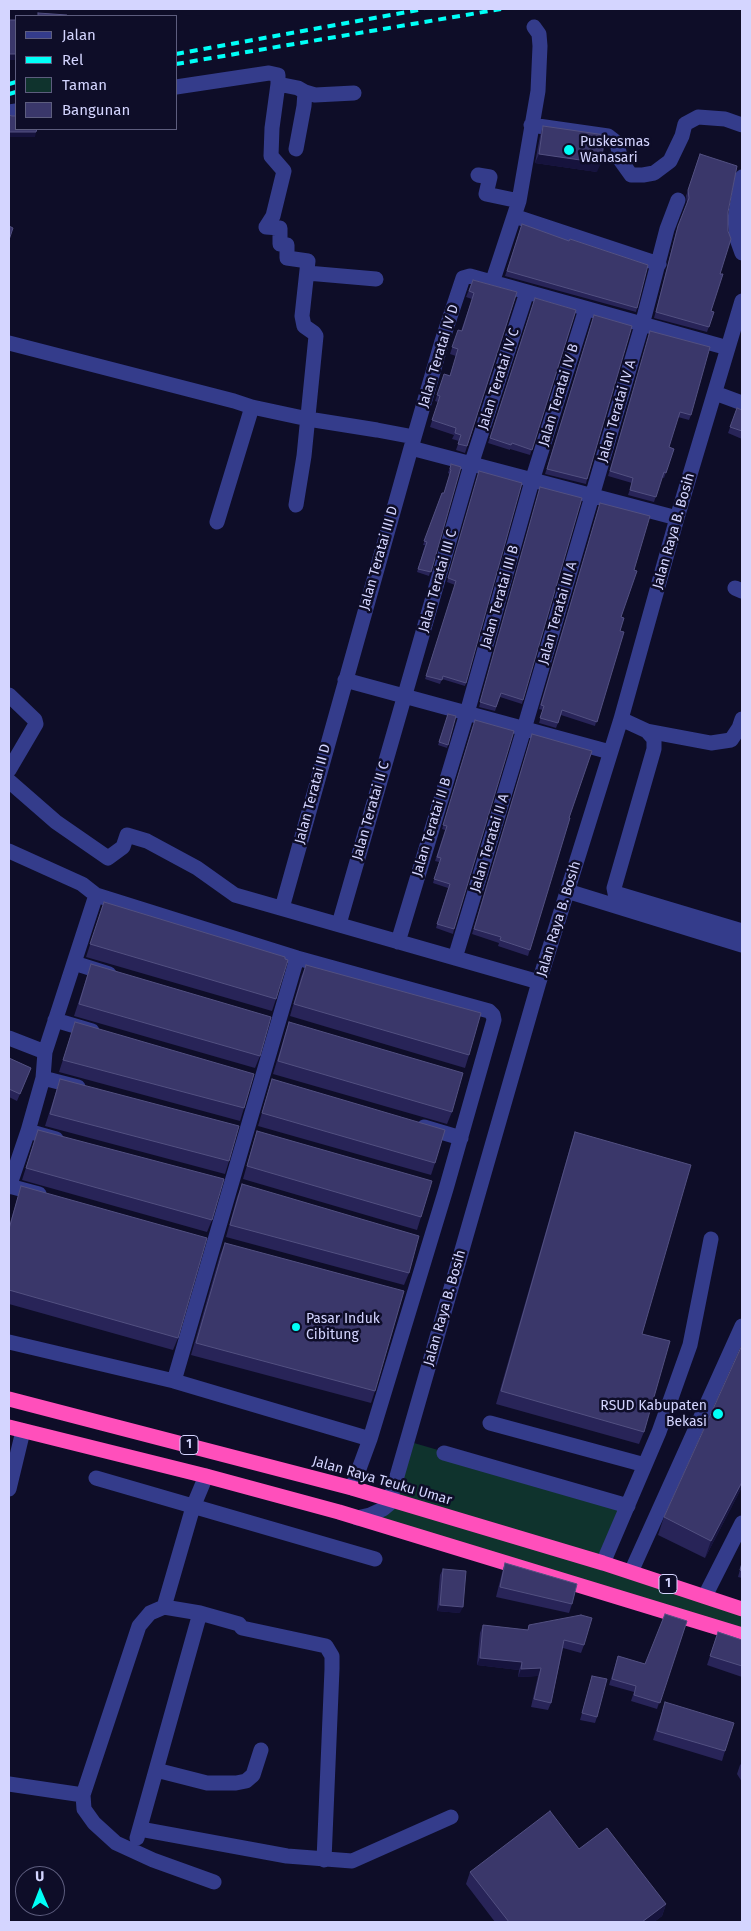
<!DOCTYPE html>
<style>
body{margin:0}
#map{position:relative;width:751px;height:1931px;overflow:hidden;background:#0e0d28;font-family:"Fira Sans",sans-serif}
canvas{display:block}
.frame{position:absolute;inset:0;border:10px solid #d4d5ff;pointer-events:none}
.legend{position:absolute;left:15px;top:15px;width:162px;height:115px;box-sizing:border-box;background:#0e0d28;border:1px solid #5d5d7e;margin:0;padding:6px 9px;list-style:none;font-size:15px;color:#d4d5ff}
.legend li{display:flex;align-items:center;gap:10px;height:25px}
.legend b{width:25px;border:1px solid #5d5d7e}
.north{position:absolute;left:15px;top:1866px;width:50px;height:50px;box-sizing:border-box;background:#0e0d28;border:1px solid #5d5d7e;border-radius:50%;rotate:359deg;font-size:14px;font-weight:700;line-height:20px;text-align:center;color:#d4d5ff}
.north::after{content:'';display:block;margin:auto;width:18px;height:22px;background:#00fff7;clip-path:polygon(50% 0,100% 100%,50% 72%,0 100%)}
</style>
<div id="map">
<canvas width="751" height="1931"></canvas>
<div class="frame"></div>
<ul class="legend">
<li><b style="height:6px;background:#343c8b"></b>Jalan</li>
<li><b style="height:6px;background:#00fff7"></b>Rel</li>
<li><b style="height:14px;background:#0f332d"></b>Taman</li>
<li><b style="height:14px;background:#3a376a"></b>Bangunan</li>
</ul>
<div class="north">U</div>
</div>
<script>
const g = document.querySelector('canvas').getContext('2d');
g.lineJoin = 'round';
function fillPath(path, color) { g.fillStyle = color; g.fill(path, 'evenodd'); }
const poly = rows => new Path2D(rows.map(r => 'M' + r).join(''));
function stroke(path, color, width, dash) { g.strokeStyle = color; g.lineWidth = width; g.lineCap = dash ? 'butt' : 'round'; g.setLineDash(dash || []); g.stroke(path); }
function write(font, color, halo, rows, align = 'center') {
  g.font = font + ' "Fira Sans",sans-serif'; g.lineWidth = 5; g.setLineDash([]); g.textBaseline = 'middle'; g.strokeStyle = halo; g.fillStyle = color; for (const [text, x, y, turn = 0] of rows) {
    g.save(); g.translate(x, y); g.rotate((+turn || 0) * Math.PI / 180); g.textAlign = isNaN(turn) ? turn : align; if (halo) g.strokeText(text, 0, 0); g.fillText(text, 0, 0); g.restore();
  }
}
fillPath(poly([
 [407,1441,628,1505,603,1563,742,1608,742,1635,370,1515,383,1509]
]), '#0f332d');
stroke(poly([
 [176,87,269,73,278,75,278,84,298,88,305,92],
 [9,112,16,111],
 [531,125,608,136,617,143,621,161,631,175,643,175,654,173,670,161,682,136,685,124,698,117,725,119,742,125],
 [296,149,304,106,305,92,315,95,354,93],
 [478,175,490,177,486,194,519,201],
 [742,177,735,219,737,239,742,253],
 [514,216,659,264],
 [266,227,280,228,280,244,287,245,287,258,308,261,302,316,304,326,314,333,316,336,304,456,296,505],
 [266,227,273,216,284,171,271,156,272,128,278,84],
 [307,273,376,279],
 [492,283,519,201,538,91,540,46,539,34,534,27],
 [9,343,234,401,252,407,308,419,377,430,414,437],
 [715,393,742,403],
 [411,448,677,518],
 [217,522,252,407],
 [735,588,742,591],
 [345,680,610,752],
 [9,695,35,720,36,724,9,770],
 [621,719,647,731,654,739,654,749,614,888,615,893,742,931],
 [647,731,711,743,731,740,739,728,742,719],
 [9,781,56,822,108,858,123,847,127,835,147,841,197,868,235,895,539,982],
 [9,851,82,884,96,895,297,958,489,1011,493,1015,494,1020,446,1189,370,1439,174,1381,9,1342],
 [567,891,742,945],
 [282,908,411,448,442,341,463,278,470,276,728,348],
 [339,924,471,465,527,292],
 [398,942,467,713,532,481,586,309],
 [455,958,524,729,642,325,667,229,678,200],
 [74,963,109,974],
 [55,1020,92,1031],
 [9,1038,45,1052],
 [43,1078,78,1087],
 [424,1127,461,1138],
 [28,1131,56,1139],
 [9,1186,39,1194],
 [9,1187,28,1131,43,1078,45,1052,96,895],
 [174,1381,297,958],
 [490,1423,645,1465],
 [444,1453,628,1506],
 [96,1478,375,1559],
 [352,1488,370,1439],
 [9,1489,23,1431],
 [357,1518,370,1515,383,1509,389,1504,539,982,621,719,677,518,742,301],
 [603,1563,659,1432,690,1345,711,1239],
 [631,1572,742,1326],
 [705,1596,742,1523],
 [164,1607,193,1507,206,1476],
 [156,1770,207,1783,236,1783,246,1781,253,1775,261,1750],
 [9,1784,83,1795],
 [140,1829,287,1856,352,1861,451,1817],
 [137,1838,200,1613],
 [214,1882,153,1860,116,1843,94,1823,84,1809,83,1795,139,1626,150,1613,164,1607,200,1613,239,1624,242,1628,326,1646,332,1656,332,1669,324,1860]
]), '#343c8b', 15);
stroke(poly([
 [9,1399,352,1488,603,1563,742,1609],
 [9,1427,206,1476,339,1512,742,1635]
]), '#ff4fbb', 15);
stroke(poly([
 [176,54,424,9],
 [176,64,501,9],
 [9,84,16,82],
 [9,94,16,92]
]), '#00fff7', 4, [8, 6]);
fillPath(poly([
 [543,126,597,172,535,163,540,136],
 [700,154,728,212,720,274,711,311,714,312,707,332,654,318,676,232,687,203,686,196],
 [522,224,637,308,636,312,505,276],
 [473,280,517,292,465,453,456,450,459,441,452,439,454,435,430,427,438,402,435,401,444,374,450,375,456,356,450,354,456,336,461,331,472,299,466,297],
 [535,298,576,310,530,455,510,449,510,450,488,443],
 [594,315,587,479,586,484,545,474],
 [649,336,691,415,689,420,678,417,669,447,674,449,664,478,662,477,654,502,628,495,632,483,608,476],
 [737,408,742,410,742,439,728,433],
 [451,464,461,467,429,576,417,572,425,545,423,545,442,493,444,493,450,474,448,473],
 [478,475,466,683,465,686,442,679,440,684,425,679,455,585,447,582],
 [539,491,523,700,522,704,500,697,495,711,479,707],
 [599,507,634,570,621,617,620,631,595,726,561,715,556,728,539,723,543,710,539,709],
 [448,714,456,716,447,748,438,745],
 [473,725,454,929,453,934,436,928,448,888,433,883,439,862,435,861,445,830,442,829],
 [530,740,569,818,528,956,498,946,499,943,472,934],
 [104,902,276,999,272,1011,86,957],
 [91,964,260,1056,255,1068,74,1016],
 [306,965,469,1055,465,1068,290,1016,301,977],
 [75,1022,244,1108,240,1121,59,1072],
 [289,1022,452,1112,447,1124,273,1074,285,1034],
 [9,1058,31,1068,17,1101,9,1097],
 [60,1079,229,1161,225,1174,45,1126],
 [272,1079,435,1163,431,1175,258,1126,268,1092],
 [38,1130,212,1220,207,1232,22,1180],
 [257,1131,421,1217,417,1230,243,1179,253,1144],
 [575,1132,642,1334,644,1432,639,1444,496,1404,571,1144],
 [242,1184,409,1273,404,1285,226,1237,237,1197],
 [21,1186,178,1338,173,1350,9,1304,9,1226],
 [225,1243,375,1391,371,1403,191,1355,220,1255],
 [742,1345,742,1487,705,1558,658,1535,664,1517],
 [742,1562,742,1578,738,1577],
 [505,1563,572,1604,569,1613,496,1597,502,1573],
 [443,1569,460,1613,437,1611,440,1575],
 [687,1621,657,1709,631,1701,634,1692,609,1685,618,1656,645,1664],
 [483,1625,528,1630,529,1625,584,1645,581,1653,563,1648,551,1703,548,1710,531,1707,538,1676,518,1677,519,1670,477,1665,480,1633],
 [718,1632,742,1640,742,1677,707,1665],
 [592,1676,597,1717,595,1723,580,1720],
 [665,1702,725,1751,722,1761,653,1740],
 [742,1763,742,1782,737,1774,740,1765],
 [579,1849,666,1904,662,1916,654,1922,495,1922,466,1884,470,1872]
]), '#282458');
fillPath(poly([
 [9,54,16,54,16,60,9,60],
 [9,132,36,132,35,137,9,137],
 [539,154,601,163,597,172,535,163],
 [742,1482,742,1487,705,1558,711,1541],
 [440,1605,463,1607,460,1613,437,1611],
 [480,1658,522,1662,519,1670,477,1665],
 [541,1668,538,1676,518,1677,521,1669],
 [666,1904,662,1916,654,1922,642,1922]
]), '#16133d');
const building = poly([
 [38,13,67,15,67,16,38,16,38,13],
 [9,20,16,20,16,54,9,54,9,20],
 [9,115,12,116,16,116,16,129,37,129,36,132,9,132,9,115],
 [543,126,605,135,601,163,539,154,543,126],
 [700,154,737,166,728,212,728,231,731,239,720,274,723,274,711,311,714,312,709,327,656,312,678,226,689,198,688,190,700,154],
 [522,224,569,241,570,239,648,265,637,308,507,271,522,224],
 [9,226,13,228,9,240,9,226],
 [473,280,517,292,467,446,458,444,461,435,455,433,456,428,432,420,440,396,437,395,444,374,450,376,458,349,452,347,458,330,462,331,474,293,469,291,473,280],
 [535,298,576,310,532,450,512,443,511,445,490,438,535,298],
 [594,315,632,326,587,479,547,469,594,315],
 [650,331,710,347,691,415,680,412,669,447,674,449,666,473,664,472,656,497,630,490,633,478,610,471,650,331],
 [737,408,742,410,742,431,730,427,737,408],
 [451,464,461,467,431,572,418,569,427,542,424,541,442,493,444,493,451,470,450,469,451,464],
 [479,471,522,483,466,683,443,676,442,680,426,676,456,581,448,578,479,471],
 [540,487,582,498,523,700,501,693,496,707,480,702,540,487],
 [600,503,650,516,634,570,637,571,621,617,624,618,620,631,624,632,597,722,562,710,558,723,540,718,544,706,541,705,600,503],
 [448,714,456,716,448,745,439,742,448,714],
 [475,720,514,731,454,929,437,924,450,884,434,879,441,858,437,857,447,826,443,825,475,720],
 [532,734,592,751,569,818,570,818,530,950,500,940,501,937,474,929,532,734],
 [104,902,285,957,285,959,288,960,276,999,90,944,104,902],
 [91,964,271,1017,260,1056,79,1004,91,964],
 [306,965,481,1013,469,1055,294,1004,306,965],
 [75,1022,254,1074,244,1108,63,1060,75,1022],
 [289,1022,463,1073,452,1112,278,1061,289,1022],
 [9,1058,31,1068,20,1094,9,1089,9,1058],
 [60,1079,239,1126,229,1161,50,1114,60,1079],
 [272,1079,445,1130,435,1163,262,1113,272,1079],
 [38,1130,224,1179,212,1220,26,1168,38,1130],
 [257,1131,432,1181,421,1217,247,1166,257,1131],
 [575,1132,691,1165,642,1334,670,1341,644,1432,501,1391,575,1132],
 [242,1184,419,1236,409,1273,230,1225,242,1184],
 [21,1186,207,1238,178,1338,9,1290,9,1229,21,1186],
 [225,1243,404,1291,375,1391,196,1343,225,1243],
 [742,1345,742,1482,711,1541,664,1517,742,1345],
 [505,1563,577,1584,572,1604,500,1587,505,1563],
 [742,1563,742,1571,740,1570,742,1563],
 [443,1569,466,1571,463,1607,440,1605,443,1569],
 [665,1614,687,1621,660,1703,634,1695,636,1686,612,1679,618,1656,645,1664,665,1614],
 [581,1615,592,1618,584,1645,564,1640,551,1703,534,1699,541,1668,521,1669,522,1662,480,1658,483,1625,528,1630,529,1625,581,1615],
 [718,1632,742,1640,742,1666,710,1656,718,1632],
 [592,1676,607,1679,597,1717,582,1713,592,1676],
 [665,1702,734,1723,725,1751,657,1731,665,1702],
 [550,1811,579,1849,607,1828,666,1904,642,1922,509,1922,470,1872,550,1811]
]);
fillPath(building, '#3a376a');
stroke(building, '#525081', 1);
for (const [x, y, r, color] of [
 [569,150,6,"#00fff7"],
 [296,1327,5,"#00fff7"],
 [718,1414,6,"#00fff7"]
]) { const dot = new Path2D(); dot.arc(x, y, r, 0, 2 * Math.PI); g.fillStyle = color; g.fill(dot); stroke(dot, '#0e0d28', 2); }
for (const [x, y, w] of [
 [189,1445,18],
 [668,1584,18]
]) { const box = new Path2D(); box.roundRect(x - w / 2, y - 9.5, w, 19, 4); g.fillStyle = '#0e0d28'; g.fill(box); stroke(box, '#d4d5ff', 1); }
write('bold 12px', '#d4d5ff', null, [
 ["1",189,1445],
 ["1",668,1584]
]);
write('14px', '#d4d5ff', '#0e0d28', [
 ["Puskesmas",580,142],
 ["Wanasari",580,158],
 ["Pasar Induk",306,1319],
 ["Cibitung",306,1335],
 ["RSUD Kabupaten",707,1406,"right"],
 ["Bekasi",707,1422,"right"]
], 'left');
write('14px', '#d4d5ff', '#0e0d28', [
 ["Jalan Teratai IV D",439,356,-73],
 ["Jalan Teratai IV C",499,379,-72],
 ["Jalan Teratai IV B",559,395,-73],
 ["Jalan Teratai IV A",617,411,-74],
 ["Jalan Raya B. Bosih",674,531,-74],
 ["Jalan Teratai III D",379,558,-74],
 ["Jalan Teratai III C",438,581,-74],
 ["Jalan Teratai III B",500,597,-74],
 ["Jalan Teratai III A",558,613,-74],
 ["Jalan Teratai II D",313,794,-75],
 ["Jalan Teratai II C",371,811,-74],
 ["Jalan Teratai II B",432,827,-73],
 ["Jalan Teratai II A",490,843,-73],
 ["Jalan Raya B. Bosih",559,919,-73],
 ["Jalan Raya B. Bosih",445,1308,-74],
 ["Jalan Raya Teuku Umar",382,1481,16]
]);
</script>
